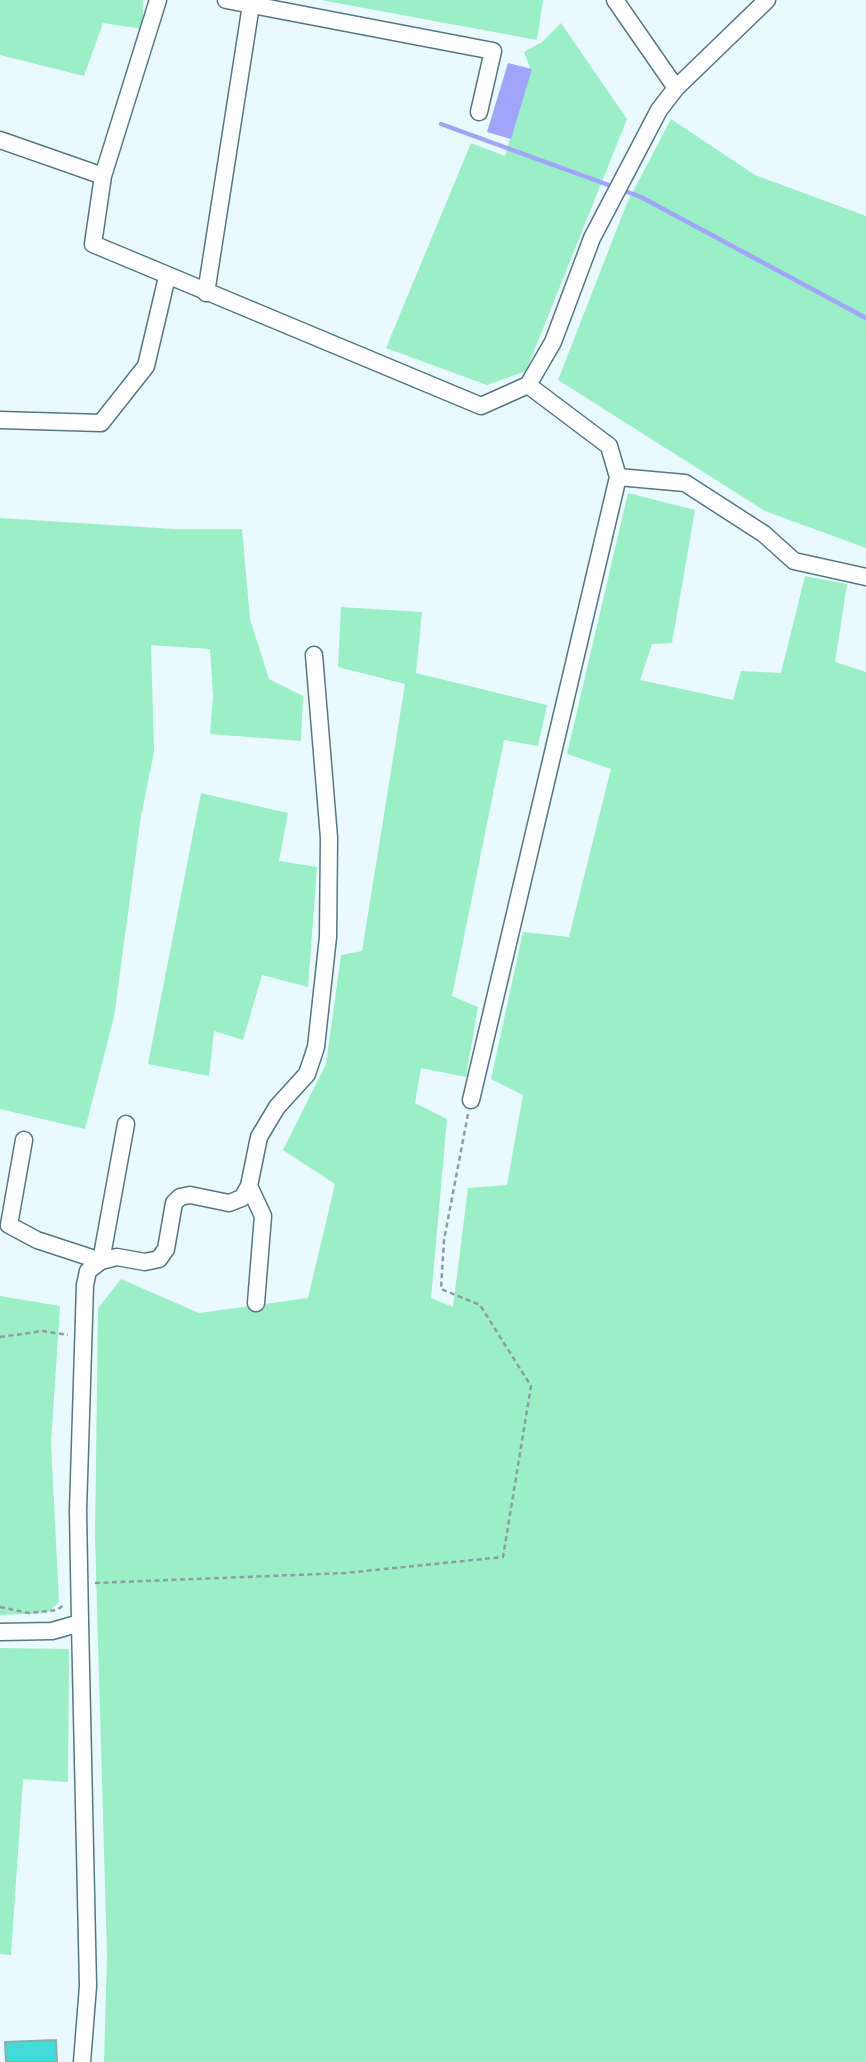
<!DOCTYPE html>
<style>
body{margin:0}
canvas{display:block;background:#eaf9fe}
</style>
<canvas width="866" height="2062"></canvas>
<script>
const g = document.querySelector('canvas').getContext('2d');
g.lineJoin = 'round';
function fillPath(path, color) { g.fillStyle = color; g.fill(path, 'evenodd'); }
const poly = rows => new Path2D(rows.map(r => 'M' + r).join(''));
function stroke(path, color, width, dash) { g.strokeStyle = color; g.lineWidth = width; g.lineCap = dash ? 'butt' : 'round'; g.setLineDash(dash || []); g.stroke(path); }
fillPath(poly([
 [0,0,143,0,143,29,103,23,84,76,0,55],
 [321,0,543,0,537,40],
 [561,23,627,119,526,371,487,385,386,348,471,143,505,156,531,70,524,52,542,42],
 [671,119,755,175,866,216,866,548,765,511,558,380,627,203],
 [628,493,695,510,672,643,652,644,640,680,733,700,741,671,781,673,805,576,847,584,835,662,866,672,866,2062,104,2062,107,1956,95,1537,98,1308,121,1279,199,1313,308,1298,335,1184,283,1150,326,1064,341,955,362,951,405,684,338,667,341,607,422,612,416,673,547,705,538,746,504,740,452,996,478,1007,466,1077,421,1068,415,1103,447,1119,431,1298,453,1307,468,1188,507,1185,523,1095,491,1079,523,932,569,937,611,769,567,754],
 [0,518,174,529,242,529,250,619,269,679,303,696,301,741,210,734,213,695,210,649,151,645,154,752,141,816,114,1017,85,1129,0,1109],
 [201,793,288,813,279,861,317,867,308,987,262,975,243,1040,214,1031,209,1076,148,1064],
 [0,1296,60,1306,51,1443,59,1602,47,1613,0,1615],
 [0,1648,69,1649,68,1782,23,1779,11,1955,0,1954]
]), '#9aefc6');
fillPath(poly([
 [508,63,532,69,511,139,487,132]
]), '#a2a3fb');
stroke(poly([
 [441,124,614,187],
 [622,190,641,197,866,318]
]), '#a2a3fb', 4.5);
const building = poly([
 [56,2040,57,2062,6,2062,5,2042,56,2040]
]);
fillPath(building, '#41dcd8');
stroke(building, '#86afad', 2);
const minor = poly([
 [158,0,103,176,93,244,481,406,528,385,609,446,618,477,685,483,764,534,794,561,866,577],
 [226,0,493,51,479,112],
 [615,0,676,88],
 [0,140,103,176],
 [206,293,251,5],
 [528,385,553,342,592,238,659,110,676,88,767,0],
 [0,420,101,423,146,366,167,277],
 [471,1100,618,477],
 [24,1140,9,1225,37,1240,101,1261,126,1124],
 [249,1186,263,1216,256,1303],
 [80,1623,88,1986,82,2062],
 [0,1632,52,1631,80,1623,78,1511,85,1285,88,1271,101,1261,117,1257,145,1262,159,1259,166,1249,174,1203,180,1197,190,1195,229,1203,242,1198,249,1186,259,1137,277,1107,307,1074,316,1047,328,937,329,838,314,655]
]);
stroke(minor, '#557784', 19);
stroke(poly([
 [0,1337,43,1331,68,1335],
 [95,1583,345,1573,503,1557,531,1386,480,1305,441,1289,444,1240,468,1114],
 [0,1607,29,1613,57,1610,64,1605]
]), '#8f9da2', 2.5, [5, 3.5]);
stroke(minor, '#fff', 16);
</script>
